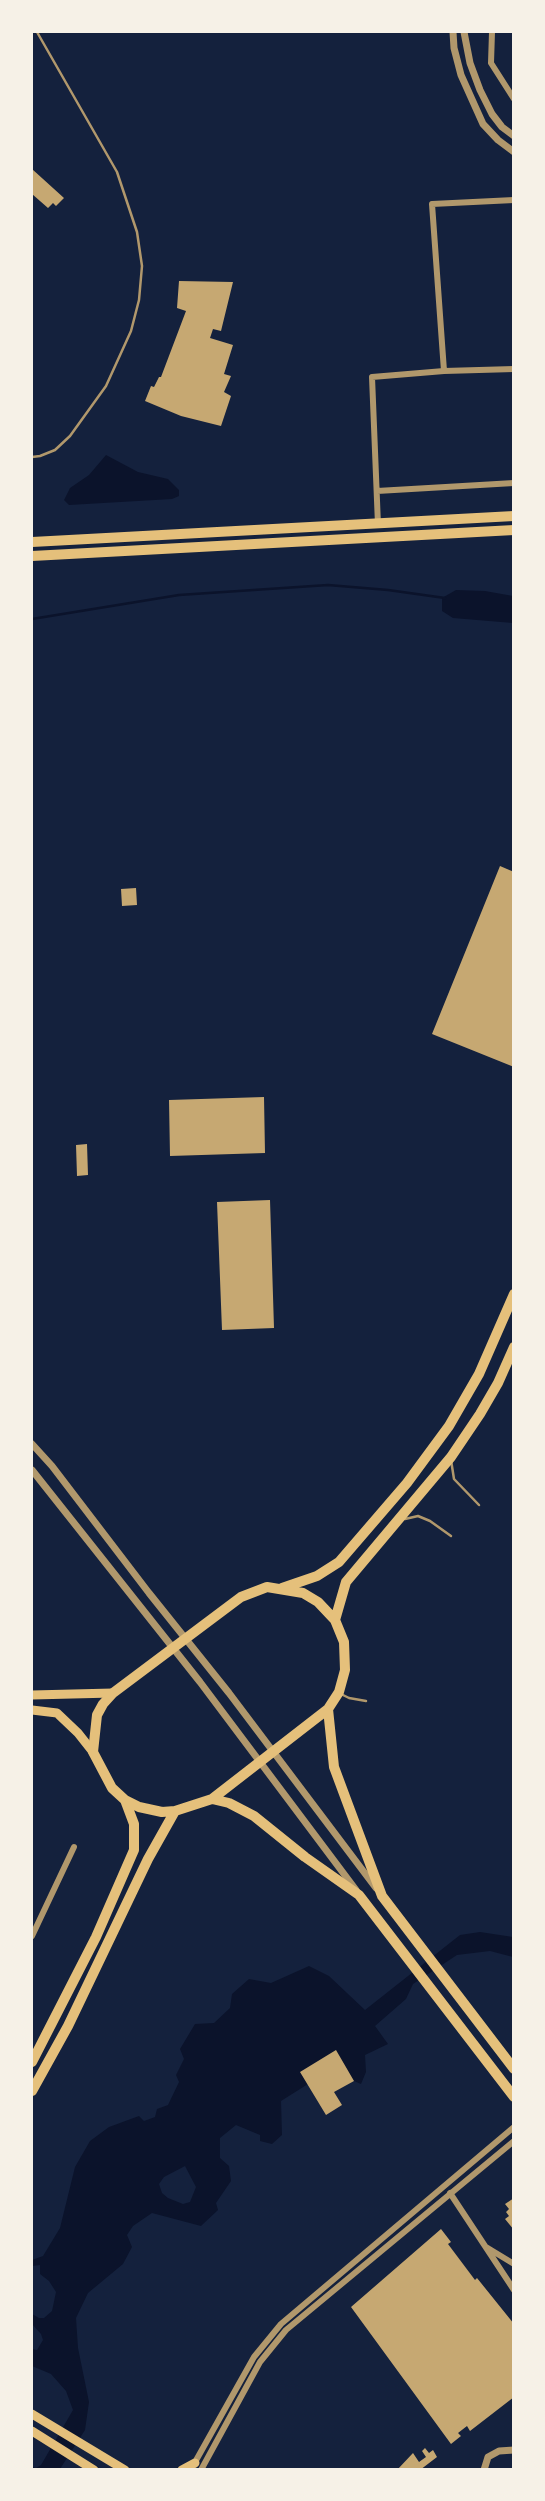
<!DOCTYPE html>
<style>
body{margin:0}
#map{position:relative;width:545px;height:2501px;overflow:hidden;background:#14213d;font-family:Jost,sans-serif}
canvas{display:block}
.frame{position:absolute;inset:0;border:33px solid #f6f1e7;pointer-events:none}
</style>
<div id="map">
<canvas width="545" height="2501"></canvas>
<div class="frame"></div>
</div>
<script>
const g = document.querySelector('canvas').getContext('2d');
g.lineJoin = 'round';
function fillPath(path, color) { g.fillStyle = color; g.fill(path, 'evenodd'); }
const poly = rows => new Path2D(rows.map(r => 'M' + r).join(''));
function stroke(path, color, width, dash) { g.strokeStyle = color; g.lineWidth = width; g.lineCap = dash ? 'butt' : 'round'; g.setLineDash(dash || []); g.stroke(path); }
fillPath(poly([
 [106,455,138,472,168,479,179,490,179,496,172,499,69,505,64,500,70,488,89,475],
 [456,590,485,591,513,596,513,623,453,618,442,611,442,598],
 [480,1932,513,1937,513,1957,490,1951,457,1955,413,1984,406,1999,375,2026,388,2044,365,2055,366,2072,361,2084,354,2081,336,2051,308,2084,281,2101,282,2135,272,2144,260,2141,260,2135,236,2125,220,2138,220,2158,229,2166,231,2181,216,2203,218,2210,201,2226,152,2213,133,2226,127,2235,132,2247,123,2264,88,2293,76,2318,78,2348,89,2402,85,2430,60,2469,32,2469,32,2467,36,2468,41,2465,73,2410,66,2391,51,2374,32,2366,32,2349,37,2350,43,2340,41,2334,32,2324,32,2314,39,2318,44,2318,52,2311,56,2292,49,2281,40,2274,40,2265,32,2266,32,2260,43,2256,60,2228,75,2167,90,2141,109,2127,139,2116,144,2121,155,2117,157,2109,168,2105,179,2082,176,2075,184,2059,180,2049,195,2024,214,2023,230,2008,232,1994,249,1979,271,1983,309,1966,329,1976,365,2010,460,1935],
 [185,2166,196,2187,190,2202,183,2204,168,2198,162,2193,159,2184,164,2177]
]), '#0b132b');
stroke(poly([
 [32,619,179,595,328,585,388,590,445,598]
]), '#0b132b', 2.5);
fillPath(poly([
 [32,169,64,198,56,206,53,203,48,208,32,194],
 [179,281,233,282,221,331,213,329,210,338,233,345,224,374,231,376,224,392,231,396,221,426,181,416,145,401,151,386,154,387,159,377,161,377,186,311,177,308],
 [500,866,514,872,514,1067,432,1034],
 [136,888,137,905,122,906,121,889],
 [264,1097,265,1153,170,1156,169,1100],
 [87,1144,88,1175,77,1176,76,1145],
 [270,1200,274,1328,222,1330,217,1202],
 [336,2050,354,2081,334,2092,342,2105,326,2115,300,2072],
 [514,2198,514,2230,505,2219,509,2216,506,2212,509,2209,505,2204],
 [441,2229,451,2242,448,2244,475,2280,477,2278,514,2324,514,2397,470,2431,467,2426,458,2433,461,2436,451,2444,351,2307],
 [425,2448,429,2453,433,2450,437,2457,420,2470,397,2470,413,2453,419,2462,426,2457,422,2451]
]), '#c6a872');
stroke(poly([
 [32,457,40,456,55,450,70,436,106,386,131,331,139,300,142,266,137,232,117,172,37,32],
 [451,1460,454,1479,479,1505],
 [405,1519,418,1516,430,1521,451,1536],
 [343,1695,349,1698,366,1701]
]), '#b1986c', 2.5);
stroke(poly([
 [492,32,491,63,514,99],
 [444,371,432,204,514,200],
 [377,491,514,483],
 [378,525,372,377,444,371,514,369],
 [32,1936,74,1847],
 [450,2193,514,2290],
 [486,2247,514,2264],
 [194,2464,254,2357,281,2324,514,2127],
 [201,2470,260,2362,286,2330,514,2141]
]), '#b1986c', 6);
stroke(poly([
 [453,32,454,48,461,75,483,124,498,140,514,152],
 [464,32,470,63,480,90,492,114,502,127,514,136],
 [32,1444,52,1466,149,1593,229,1693,376,1888],
 [32,1470,200,1682,356,1890],
 [484,2470,488,2457,499,2451,514,2450]
]), '#b1986c', 7);
stroke(poly([
 [32,1695,113,1693],
 [32,1710,57,1713,78,1733,93,1752],
 [32,2414,125,2470],
 [32,2431,94,2470],
 [182,2470,195,2463]
]), '#e5c07b', 9);
stroke(poly([
 [32,542,514,516],
 [32,556,514,530],
 [267,1587,303,1593,318,1602,335,1620,344,1642,345,1670,339,1692,328,1709,212,1799,175,1811,162,1812,139,1807,125,1800,112,1788,93,1752,97,1715,103,1704,113,1693,241,1597,267,1587],
 [282,1588,317,1576,339,1562,407,1483,449,1426,479,1374,514,1294],
 [335,1620,346,1582,451,1457,480,1414,498,1383,514,1347],
 [328,1709,334,1767,382,1896,514,2069],
 [212,1799,229,1803,254,1816,305,1857,359,1895,514,2097],
 [32,2062,96,1937,134,1850,134,1824,125,1800],
 [32,2091,68,2026,148,1859,175,1811]
]), '#e5c07b', 10);
</script>
